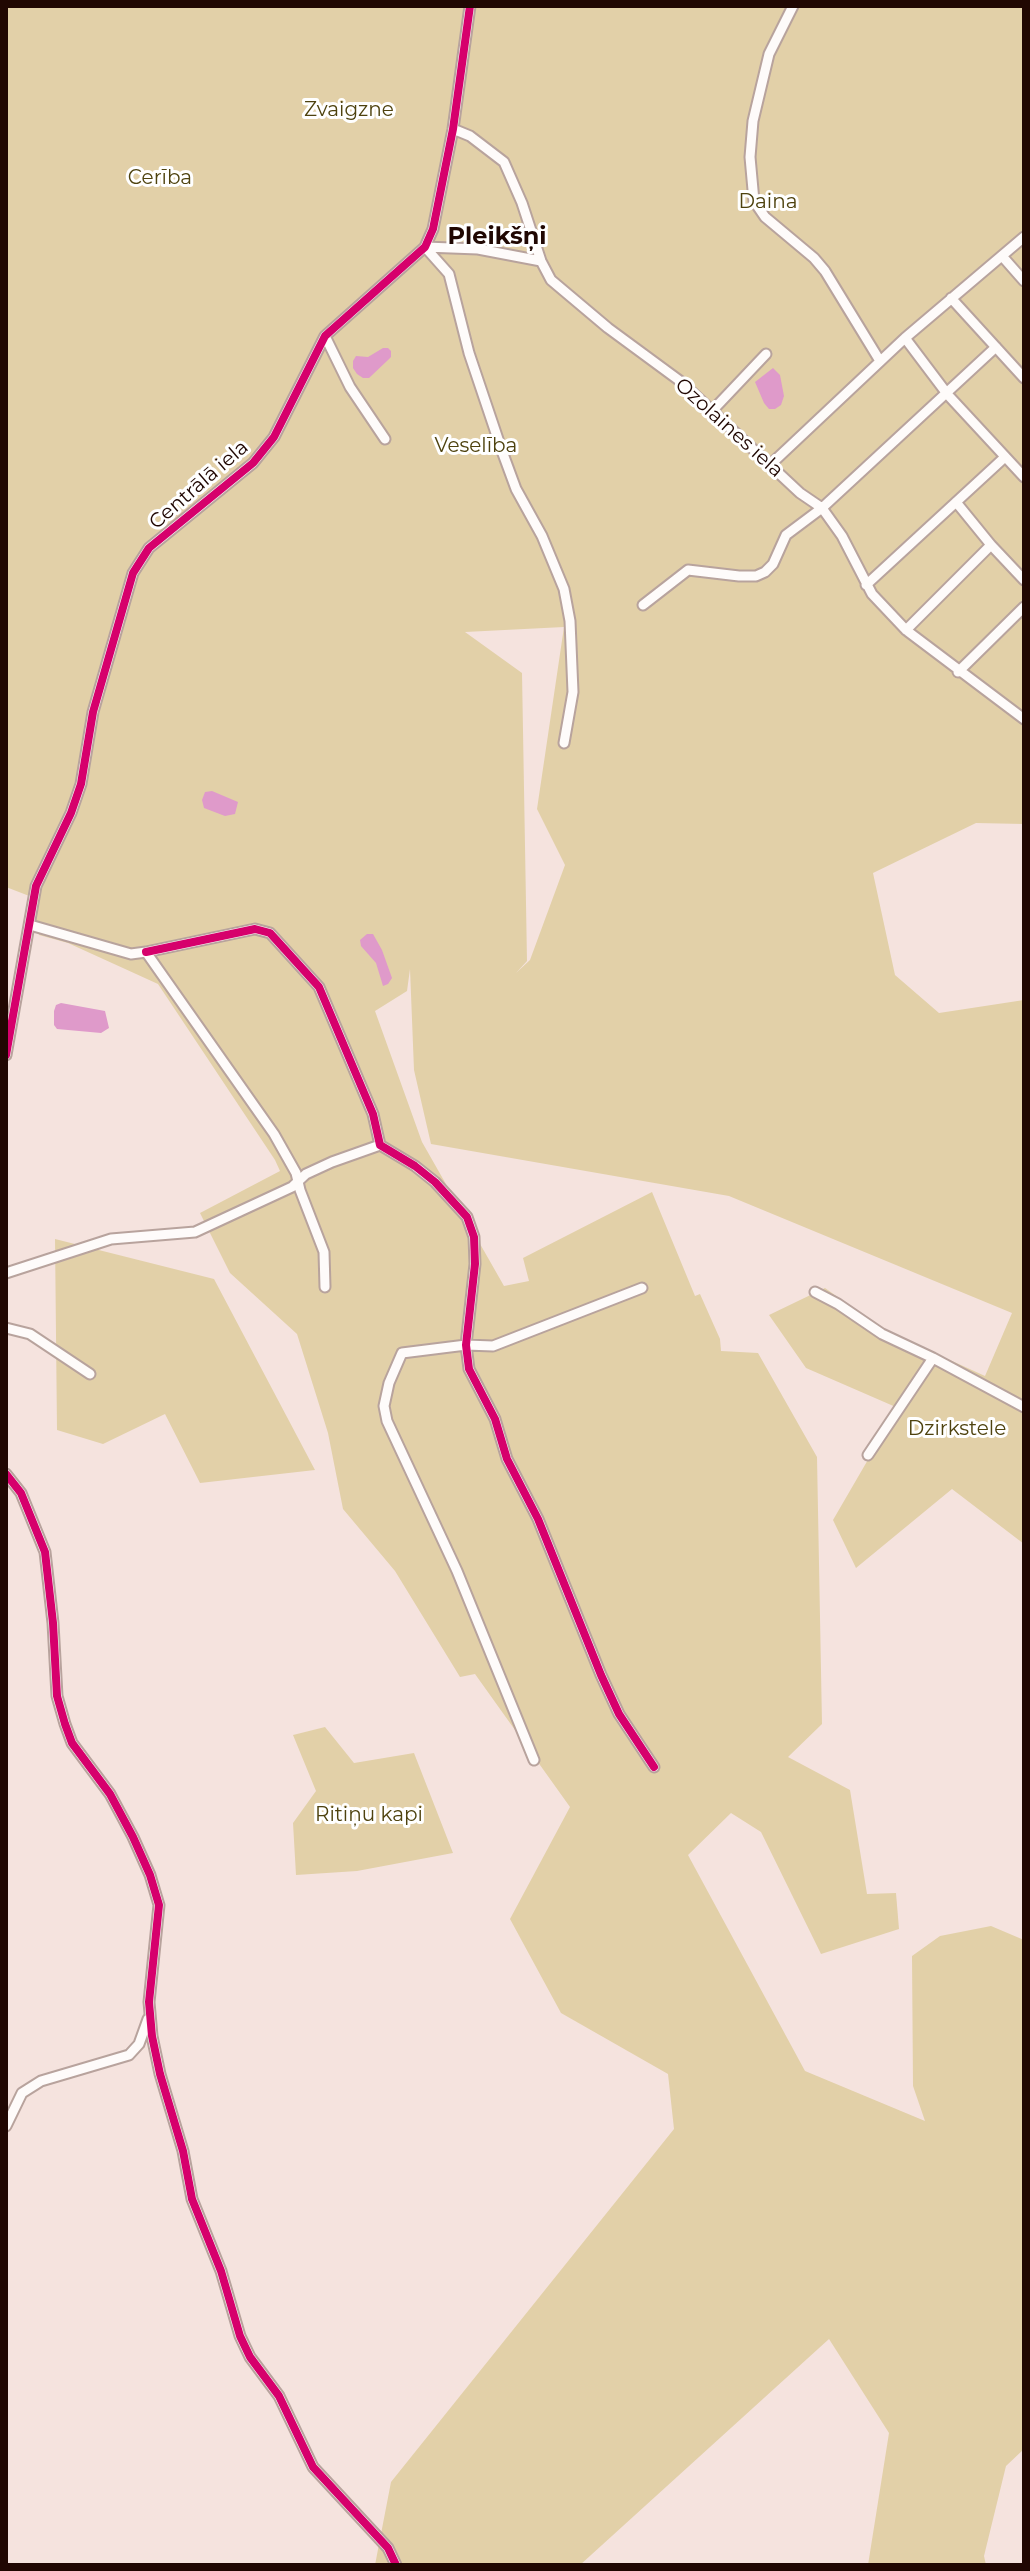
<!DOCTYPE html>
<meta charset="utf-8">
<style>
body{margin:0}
#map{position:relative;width:1030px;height:2571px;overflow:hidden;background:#f5e3de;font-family:Montserrat,sans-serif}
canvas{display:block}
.frame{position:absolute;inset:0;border:8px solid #200702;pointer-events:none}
</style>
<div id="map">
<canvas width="1030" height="2571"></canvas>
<div class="frame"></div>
</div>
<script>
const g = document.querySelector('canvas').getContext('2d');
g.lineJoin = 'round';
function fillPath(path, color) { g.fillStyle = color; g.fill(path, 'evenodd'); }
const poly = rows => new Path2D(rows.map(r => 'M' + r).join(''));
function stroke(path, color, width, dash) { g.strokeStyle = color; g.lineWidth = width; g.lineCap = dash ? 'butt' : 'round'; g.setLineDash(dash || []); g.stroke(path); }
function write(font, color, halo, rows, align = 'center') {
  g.font = font + ' Montserrat,sans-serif'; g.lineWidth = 6; g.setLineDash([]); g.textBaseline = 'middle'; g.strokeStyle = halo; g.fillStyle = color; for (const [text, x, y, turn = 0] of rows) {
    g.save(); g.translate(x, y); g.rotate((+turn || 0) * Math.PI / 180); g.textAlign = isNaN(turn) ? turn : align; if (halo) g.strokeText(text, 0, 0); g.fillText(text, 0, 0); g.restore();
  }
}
fillPath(poly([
 [6,6,1024,6,1024,824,976,823,873,873,895,975,939,1013,1024,1000,1024,1544,952,1489,856,1568,833,1520,898,1408,806,1368,769,1315,825,1288,884,1330,985,1376,1012,1313,729,1196,431,1144,414,1070,410,969,407,991,375,1011,422,1142,504,1286,529,1281,523,1258,652,1192,695,1296,700,1294,720,1339,721,1351,758,1353,817,1457,822,1724,788,1757,850,1790,867,1894,896,1893,899,1929,821,1954,761,1832,731,1813,688,1855,805,2071,925,2121,913,2086,912,1956,940,1936,991,1926,1024,1940,1024,2449,1006,2466,984,2556,986,2565,868,2565,889,2433,829,2339,580,2565,375,2565,391,2482,674,2129,668,2074,561,2013,510,1919,570,1807,475,1674,460,1677,395,1571,343,1509,328,1433,297,1334,230,1273,200,1213,280,1171,275,1160,158,984,68,943,39,935,40,929,30,925,37,899,6,887],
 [564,627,537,809,565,865,530,960,516,973,527,961,522,673,465,632],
 [55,1239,214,1279,315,1470,200,1483,165,1414,103,1444,57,1430],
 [325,1727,354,1763,414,1753,453,1853,357,1871,296,1875,293,1823,316,1791,293,1735]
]), '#e2d0a8');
fillPath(poly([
 [383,348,388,348,391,351,391,357,388,360,369,378,363,378,357,374,353,368,353,361,356,356,368,357],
 [773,368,780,375,784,396,781,405,775,409,769,409,764,403,755,382],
 [212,791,238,802,235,814,225,816,204,808,202,800,205,792],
 [367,934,373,934,382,950,392,978,388,984,383,986,376,963,361,946,360,940],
 [61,1003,105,1011,109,1028,101,1033,57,1029,54,1025,54,1011,56,1005]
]), '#df9aca');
const minor = poly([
 [793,6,769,54,753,121,750,157,754,201,765,217,814,258,825,271,880,361],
 [453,129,470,136,504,162,522,203,541,261,551,280,608,328,680,381,800,493,822,508,842,536,872,594,906,630,1024,719],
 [1002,256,1024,281],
 [541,261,478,249,425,247,449,274,469,353,502,451,516,489,542,536,564,589,570,621,573,692,564,743],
 [951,298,1024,378],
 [325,336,350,387,385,439],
 [905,338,948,395,1024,477],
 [712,411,766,354],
 [770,465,905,338,1024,237],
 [956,502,991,545,1024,580],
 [866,585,1005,457],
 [643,605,688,570,739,576,756,576,765,572,773,564,786,535,822,508,996,347],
 [906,630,991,545],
 [958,672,1024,607],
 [30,925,131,954,146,952,274,1134,296,1173,300,1190,324,1252,325,1287],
 [146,952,255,929,270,933,319,987,373,1114,380,1145,415,1166,435,1182,467,1217,474,1237,475,1264,466,1345,469,1369,495,1419,507,1459,538,1519,601,1675,619,1714,654,1767],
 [6,1055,36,886,71,813,81,784,93,712,133,573,149,548,253,463,274,437,325,336,425,247,433,229,453,129,470,6],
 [6,1273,111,1239,195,1232,292,1187,306,1174,332,1162,380,1145],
 [815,1292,838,1304,882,1334,933,1358,1024,1407],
 [6,1328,30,1334,90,1374],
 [868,1455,933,1358],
 [6,1474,21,1493,45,1552,53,1623,57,1696,65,1724,72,1743,110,1794,133,1837,150,1875,159,1905,149,2002,152,2036,160,2074,183,2151,192,2199,221,2271,240,2336,250,2357,279,2396,313,2467,388,2548,396,2565],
 [534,1760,457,1571,387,1421,384,1406,389,1383,402,1353,466,1345,493,1346,642,1288],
 [6,2126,22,2093,41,2081,129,2055,139,2044,148,2019]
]);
stroke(minor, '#b8a39d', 13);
stroke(minor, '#fefbfa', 9);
stroke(poly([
 [146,952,255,929,270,933,319,987,373,1114,380,1145,415,1166,435,1182,467,1217,474,1237,475,1264,466,1345,469,1369,495,1419,507,1459,538,1519,601,1675,619,1714,654,1767],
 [6,1055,36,886,71,813,81,784,93,712,133,573,149,548,253,463,274,437,325,336,425,247,433,229,453,129,470,6],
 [6,1474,21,1493,45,1552,53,1623,57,1696,65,1724,72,1743,110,1794,133,1837,150,1875,159,1905,149,2002,152,2036,160,2074,183,2151,192,2199,221,2271,240,2336,250,2357,279,2396,313,2467,388,2548,396,2565]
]), '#d6006c', 8);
write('20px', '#4e420e', '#fff', [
 ["Zvaigzne",349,110],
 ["Cerība",160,178],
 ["Daina",768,202],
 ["Veselība",476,446],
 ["Dzirkstele",957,1429],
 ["Ritiņu kapi",369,1815]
]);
write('20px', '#200702', '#fff', [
 ["Ozolaines iela",729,428,42],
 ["Centrālā iela",199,485,-41]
]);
write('bold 24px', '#200702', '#fff', [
 ["Pleikšņi",497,237]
]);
</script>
